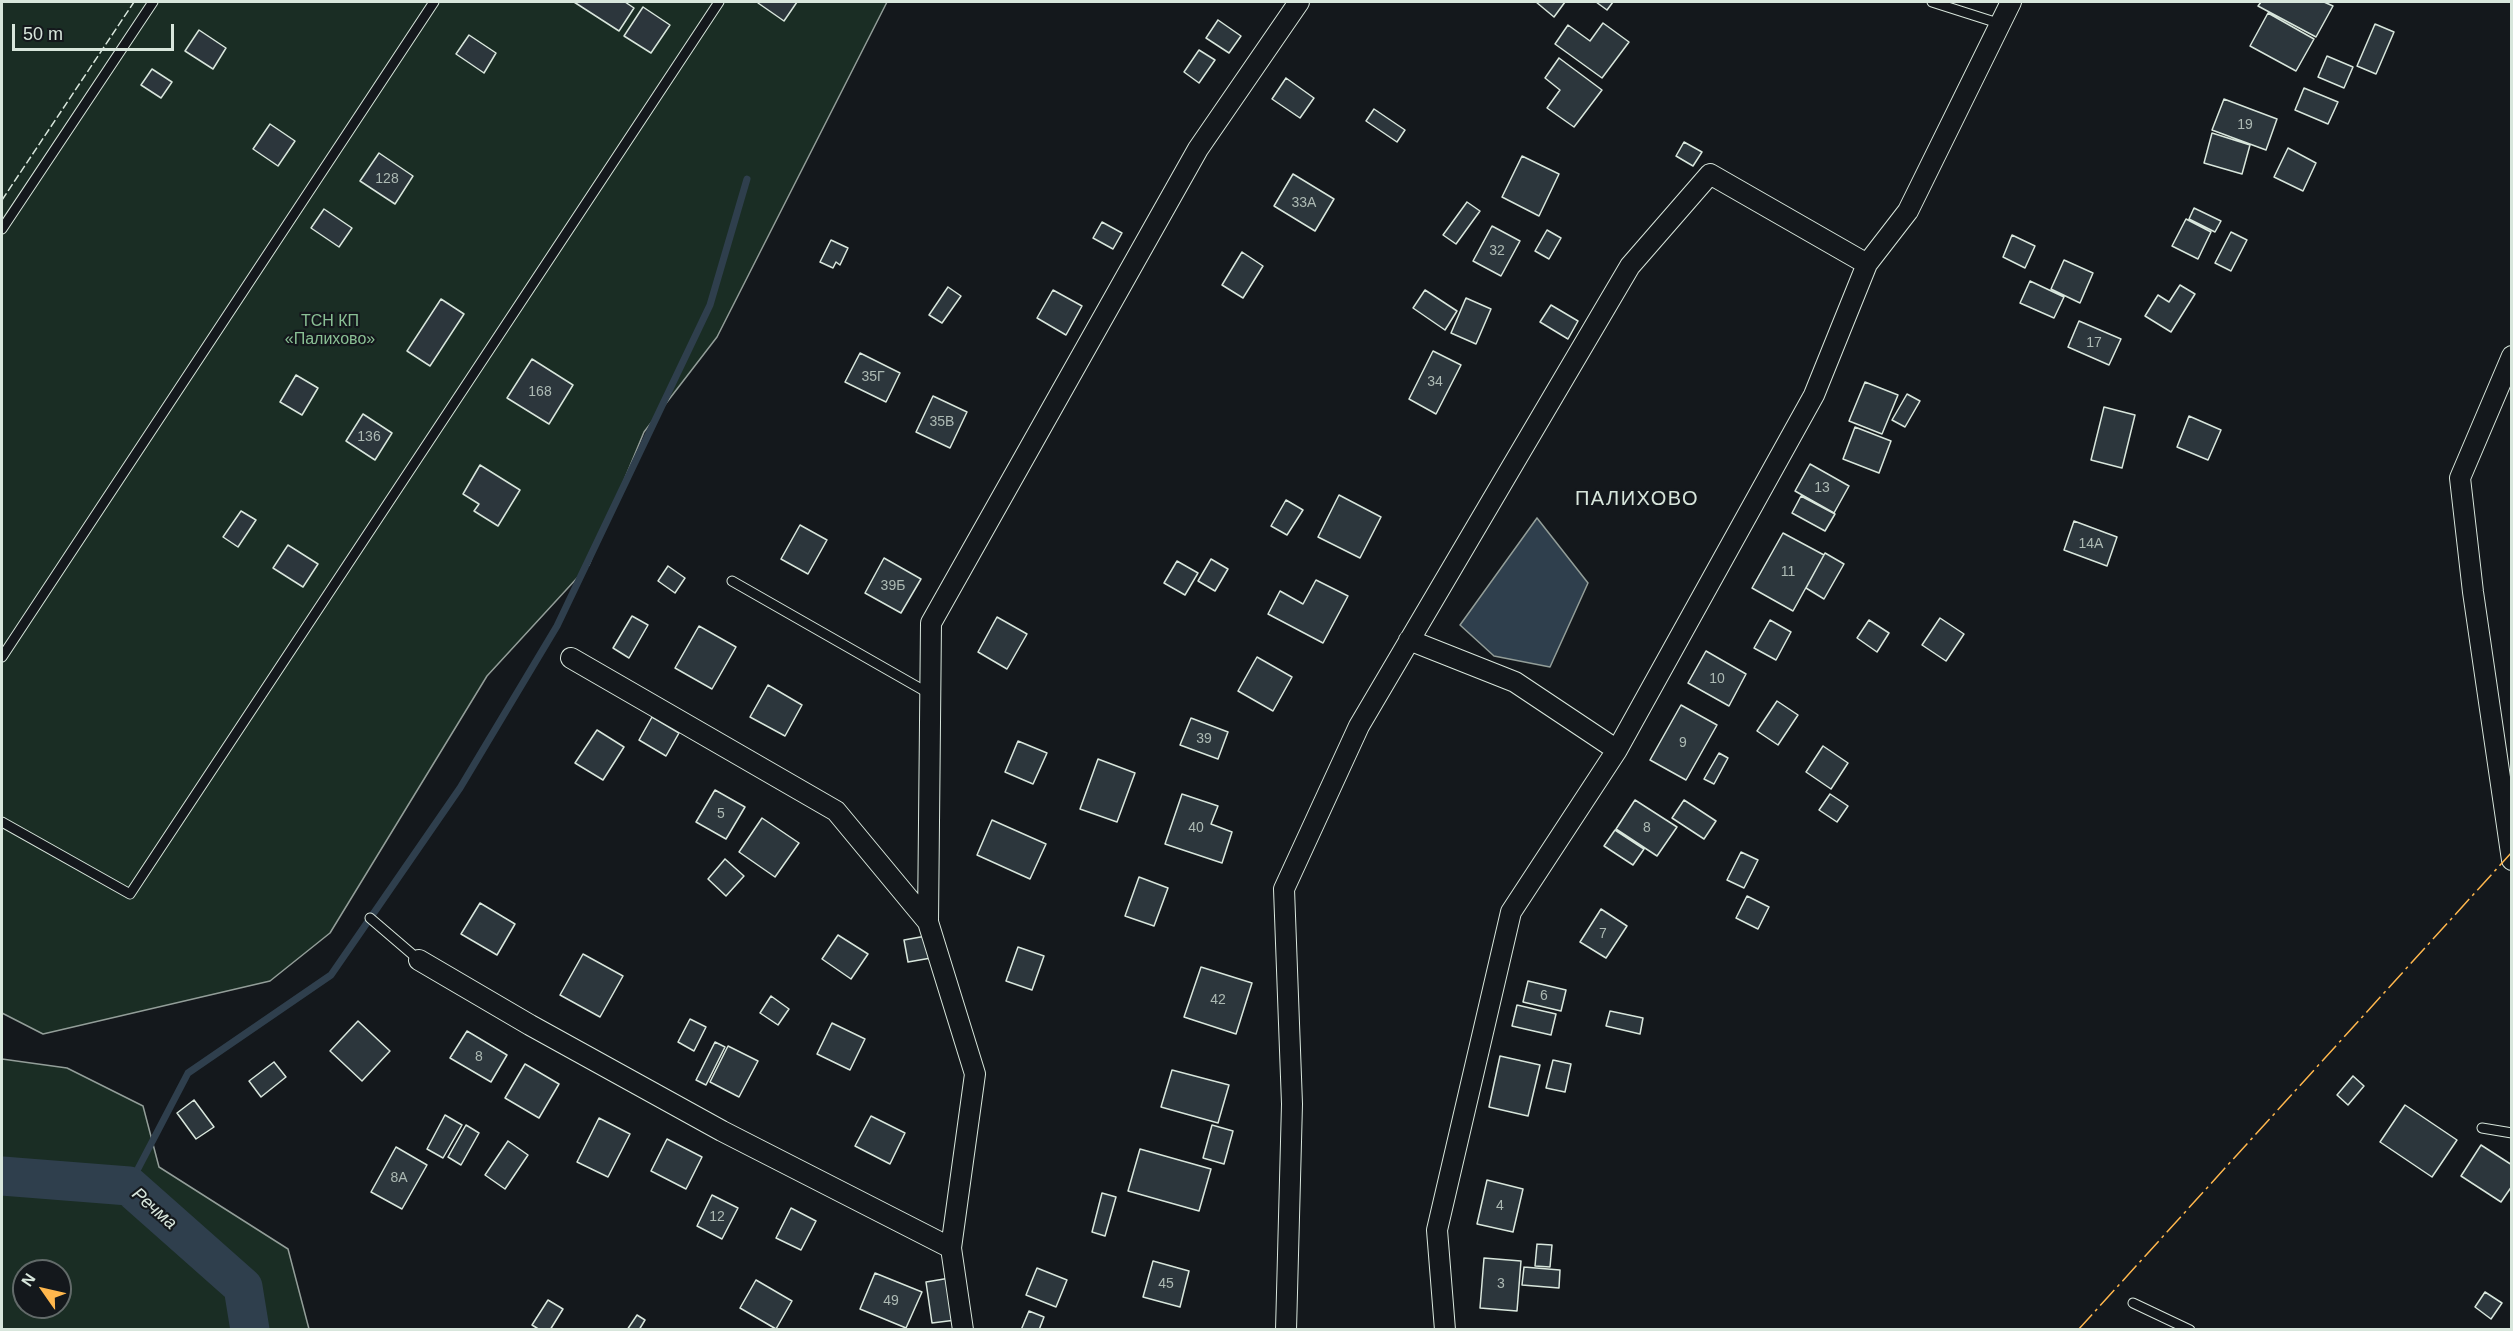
<!DOCTYPE html>
<meta charset="utf-8">
<style>
body{margin:0}
#map{position:relative;width:2513px;height:1331px;overflow:hidden;background:#14181c;font-family:Arial,sans-serif}
canvas{display:block}
.frame{position:absolute;inset:0;border:3px solid #d8e6dc;pointer-events:none}
.north{position:absolute;left:12px;top:1259px;width:60px;height:60px;box-sizing:border-box;background:#14181c;border:2px solid #626a69;border-radius:50%;rotate:304deg;font-size:16px;font-weight:700;line-height:24px;text-align:center;color:#d8e6dc}
.north::after{content:'';display:block;margin:auto;width:21px;height:27px;background:#ffb74d;clip-path:polygon(50% 0,100% 100%,50% 72%,0 100%)}
.scale{position:absolute;left:12px;top:24px;width:162px;height:27px;box-sizing:border-box;border:3px solid #d8e6dc;border-top:0;padding-left:8px;font-size:18px;line-height:21px;white-space:nowrap;color:#d8e6dc;-webkit-text-stroke:4px #14181c;paint-order:stroke}
</style>
<div id="map">
<canvas width="2513" height="1331"></canvas>
<div class="frame"></div>
<div class="north">N</div>
<div class="scale">50 m</div>
</div>
<script>
const g = document.querySelector('canvas').getContext('2d');
g.lineJoin = 'round';
function fillPath(path, color) { g.fillStyle = color; g.fill(path, 'evenodd'); }
const poly = rows => new Path2D(rows.map(r => 'M' + r).join(''));
function stroke(path, color, width, dash) { g.strokeStyle = color; g.lineWidth = width; g.lineCap = dash ? 'butt' : 'round'; g.setLineDash(dash || []); g.stroke(path); }
function write(font, color, halo, rows, align = 'center') {
  g.font = font + ' Arial,sans-serif'; g.lineWidth = 4.5; g.setLineDash([]); g.textBaseline = 'middle'; g.strokeStyle = halo; g.fillStyle = color; for (const [text, x, y, turn = 0] of rows) {
    g.save(); g.translate(x, y); g.rotate((+turn || 0) * Math.PI / 180); g.textAlign = isNaN(turn) ? turn : align; if (halo) g.strokeText(text, 0, 0); g.fillText(text, 0, 0); g.restore();
  }
}
const green = poly([
 [2,2,887,2,717,337,644,432,589,565,487,676,330,933,270,981,43,1034,2,1013,2,2],
 [2,1059,67,1068,143,1106,159,1167,288,1249,309,1329,2,1329,2,1059],
 [24,1271,60,1271,60,1307,24,1307,24,1271]
]);
fillPath(green, '#1a2d24');
stroke(green, '#939e99', 1.5);
const water = poly([
 [1537,518,1588,583,1550,667,1494,656,1460,625,1537,518]
]);
fillPath(water, '#2f3f4d');
stroke(water, '#939e99', 1.5);
stroke(poly([
 [129,1186,188,1073,331,975,460,788,557,626,710,305,747,179]
]), '#2f3f4d', 7);
stroke(poly([
 [2,1176,129,1186,243,1287,250,1330]
]), '#2f3f4d', 39);
const building = poly([
 [574,2,625,2,634,8,619,31,574,2],
 [759,2,797,2,784,21,758,3,759,2],
 [1536,2,1565,2,1554,17,1536,2],
 [1596,2,1613,2,1607,10,1596,2],
 [2261,2,2324,2,2333,6,2316,37,2258,6,2261,2],
 [643,7,670,25,651,53,624,36,643,7],
 [2268,13,2314,39,2296,71,2250,46,2268,13],
 [1218,20,1241,36,1229,53,1206,38,1218,20],
 [1603,23,1629,42,1602,78,1555,44,1568,25,1590,41,1603,23],
 [2375,24,2394,32,2376,74,2357,66,2375,24],
 [199,30,226,48,213,69,185,51,199,30],
 [469,35,496,53,484,73,456,54,469,35],
 [1199,50,1215,60,1199,83,1184,72,1199,50],
 [2327,56,2353,67,2344,88,2318,77,2327,56],
 [1559,58,1602,90,1574,127,1547,108,1560,90,1545,78,1559,58],
 [152,69,172,82,161,98,141,85,152,69],
 [1286,78,1314,98,1300,118,1272,99,1286,78],
 [2304,88,2338,102,2328,124,2295,110,2304,88],
 [2224,99,2277,119,2266,150,2212,130,2224,99],
 [1374,109,1405,130,1397,142,1366,121,1374,109],
 [270,124,295,141,278,166,253,149,270,124],
 [2212,133,2250,145,2242,174,2204,163,2212,133],
 [1684,142,1702,152,1693,166,1676,156,1684,142],
 [2288,148,2316,163,2303,191,2274,177,2288,148],
 [379,153,413,176,395,204,360,181,379,153],
 [1522,156,1559,174,1539,216,1502,197,1522,156],
 [1293,174,1334,199,1315,231,1274,206,1293,174],
 [1467,202,1480,211,1456,244,1443,235,1467,202],
 [2194,208,2221,221,2215,232,2189,219,2194,208],
 [324,209,352,228,339,247,311,228,324,209],
 [2186,219,2211,232,2198,259,2172,246,2186,219],
 [1102,222,1122,233,1113,249,1093,238,1102,222],
 [1492,226,1520,241,1501,276,1473,261,1492,226],
 [1547,230,1561,238,1549,259,1535,251,1547,230],
 [2231,232,2247,240,2231,271,2215,263,2231,232],
 [2012,235,2035,246,2025,268,2003,257,2012,235],
 [831,240,848,248,840,265,836,262,833,268,820,262,831,240],
 [1242,252,1263,266,1243,298,1222,285,1242,252],
 [2064,260,2093,273,2080,303,2051,289,2064,260],
 [2030,281,2064,297,2054,318,2020,303,2030,281],
 [2180,285,2195,294,2171,332,2145,316,2158,295,2169,302,2180,285],
 [948,287,961,296,942,323,929,315,948,287],
 [1053,290,1082,306,1066,335,1037,318,1053,290],
 [1425,290,1457,311,1445,330,1413,308,1425,290],
 [1466,298,1491,309,1476,344,1451,333,1466,298],
 [441,299,464,314,430,366,407,351,441,299],
 [1551,305,1578,321,1568,339,1540,322,1551,305],
 [2079,321,2121,339,2109,365,2068,347,2079,321],
 [1433,351,1461,365,1436,414,1409,399,1433,351],
 [860,353,900,373,886,402,845,382,860,353],
 [532,359,573,385,549,424,507,398,532,359],
 [296,375,318,388,302,415,280,402,296,375],
 [1865,382,1898,395,1882,434,1849,421,1865,382],
 [1907,394,1920,401,1905,427,1892,420,1907,394],
 [933,396,967,412,950,448,916,432,933,396],
 [2104,407,2135,415,2122,468,2091,460,2104,407],
 [363,414,392,433,375,460,346,441,363,414],
 [2189,416,2221,430,2208,460,2177,447,2189,416],
 [1855,427,1891,441,1879,473,1843,459,1855,427],
 [1810,464,1849,486,1834,513,1795,491,1810,464],
 [480,465,520,490,498,526,474,511,479,504,463,494,480,465],
 [1339,495,1381,517,1360,558,1318,537,1339,495],
 [1801,496,1835,514,1825,531,1792,513,1801,496],
 [1286,500,1303,510,1287,535,1271,526,1286,500],
 [241,511,256,520,238,547,223,537,241,511],
 [2074,521,2117,537,2107,566,2064,550,2074,521],
 [800,525,827,540,808,574,781,559,800,525],
 [1783,533,1824,555,1793,611,1752,588,1783,533],
 [288,545,318,564,303,587,273,568,288,545],
 [1825,553,1844,564,1824,599,1806,588,1825,553],
 [884,558,921,579,901,613,865,593,884,558],
 [1211,559,1228,569,1215,591,1198,581,1211,559],
 [1177,561,1198,573,1185,595,1164,583,1177,561],
 [668,566,685,578,675,593,658,581,668,566],
 [1316,580,1348,596,1323,643,1268,614,1280,591,1303,604,1316,580],
 [632,616,648,625,629,658,613,648,632,616],
 [997,617,1027,634,1007,669,978,652,997,617],
 [1940,618,1964,634,1946,661,1922,645,1940,618],
 [1770,620,1791,632,1776,660,1754,648,1770,620],
 [1869,620,1889,633,1877,652,1857,638,1869,620],
 [699,626,736,647,712,689,675,668,699,626],
 [1706,651,1746,674,1729,706,1688,683,1706,651],
 [1257,657,1292,677,1273,711,1238,691,1257,657],
 [768,685,802,705,785,736,750,717,768,685],
 [1777,701,1798,715,1778,745,1757,731,1777,701],
 [1681,705,1717,725,1686,780,1650,760,1681,705],
 [652,717,679,733,666,756,639,740,652,717],
 [1191,718,1228,732,1218,759,1180,745,1191,718],
 [597,730,624,747,603,780,575,763,597,730],
 [1018,741,1047,753,1033,784,1005,772,1018,741],
 [1823,746,1848,763,1831,789,1806,772,1823,746],
 [1719,753,1728,758,1714,784,1704,779,1719,753],
 [1098,759,1135,773,1117,822,1080,809,1098,759],
 [715,790,745,807,726,839,696,822,715,790],
 [1182,794,1218,806,1211,824,1232,832,1222,863,1165,844,1182,794],
 [1830,794,1848,806,1837,822,1819,810,1830,794],
 [1635,800,1677,827,1657,856,1616,829,1635,800],
 [1684,800,1716,821,1704,839,1672,818,1684,800],
 [762,818,799,843,775,877,739,852,762,818],
 [992,820,1046,844,1030,879,977,855,992,820],
 [1615,830,1644,849,1633,865,1604,846,1615,830],
 [1741,852,1758,860,1744,888,1727,880,1741,852],
 [725,859,744,876,726,896,708,879,725,859],
 [1139,877,1168,888,1154,926,1125,916,1139,877],
 [1747,896,1769,907,1758,929,1736,918,1747,896],
 [480,903,515,924,497,955,461,934,480,903],
 [1601,909,1627,926,1606,958,1580,942,1601,909],
 [838,935,868,954,851,979,822,959,838,935],
 [926,936,931,958,908,962,904,940,926,936],
 [1018,947,1044,956,1032,990,1006,981,1018,947],
 [583,954,623,976,600,1017,560,995,583,954],
 [1201,967,1252,983,1236,1034,1184,1017,1201,967],
 [1528,981,1566,990,1561,1011,1523,1002,1528,981],
 [771,996,789,1009,778,1025,760,1013,771,996],
 [1517,1005,1556,1014,1551,1035,1512,1026,1517,1005],
 [1610,1011,1643,1018,1640,1034,1606,1026,1610,1011],
 [690,1019,706,1027,694,1051,678,1042,690,1019],
 [358,1021,390,1051,362,1081,330,1051,358,1021],
 [832,1023,865,1039,850,1070,817,1054,832,1023],
 [467,1031,507,1055,491,1082,450,1058,467,1031],
 [715,1042,725,1047,706,1085,696,1080,715,1042],
 [728,1046,758,1061,739,1097,710,1082,728,1046],
 [1500,1056,1540,1065,1528,1116,1489,1107,1500,1056],
 [1553,1060,1571,1064,1565,1092,1546,1088,1553,1060],
 [274,1062,286,1077,261,1097,249,1081,274,1062],
 [525,1064,559,1084,539,1118,505,1098,525,1064],
 [1172,1070,1229,1085,1218,1123,1161,1107,1172,1070],
 [2353,1076,2364,1086,2348,1105,2337,1095,2353,1076],
 [194,1100,214,1127,196,1139,177,1113,194,1100],
 [2405,1105,2457,1140,2432,1177,2380,1142,2405,1105],
 [445,1115,462,1125,443,1158,427,1149,445,1115],
 [871,1116,905,1133,890,1164,855,1146,871,1116],
 [599,1118,630,1134,608,1177,577,1162,599,1118],
 [466,1125,479,1133,461,1165,448,1157,466,1125],
 [1212,1125,1233,1131,1224,1164,1203,1158,1212,1125],
 [667,1139,702,1157,686,1189,651,1171,667,1139],
 [508,1141,528,1155,505,1189,485,1175,508,1141],
 [2481,1145,2512,1165,2512,1186,2501,1202,2461,1176,2481,1145],
 [396,1147,427,1165,402,1209,371,1192,396,1147],
 [1140,1149,1211,1169,1199,1211,1128,1191,1140,1149],
 [1487,1180,1523,1189,1513,1232,1477,1224,1487,1180],
 [1102,1193,1116,1197,1105,1236,1092,1232,1102,1193],
 [712,1195,738,1208,722,1239,697,1226,712,1195],
 [791,1208,816,1221,801,1250,776,1238,791,1208],
 [1537,1244,1552,1245,1550,1267,1535,1266,1537,1244],
 [1484,1258,1521,1261,1517,1311,1480,1308,1484,1258],
 [1153,1261,1189,1271,1180,1307,1143,1297,1153,1261],
 [1524,1267,1560,1270,1559,1288,1522,1285,1524,1267],
 [1037,1268,1067,1280,1056,1307,1026,1295,1037,1268],
 [875,1273,922,1292,906,1328,860,1309,875,1273],
 [950,1278,956,1320,932,1323,926,1282,950,1278],
 [756,1280,792,1301,776,1329,740,1308,756,1280],
 [2485,1292,2502,1303,2491,1319,2475,1307,2485,1292],
 [548,1300,563,1309,550,1330,540,1330,532,1325,548,1300],
 [1029,1311,1044,1317,1039,1330,1021,1330,1029,1311],
 [637,1315,645,1320,639,1330,627,1330,637,1315]
]);
fillPath(building, '#2c363c');
stroke(building, '#d8e6dc', 1.5);
const service = poly([
 [1932,2,2001,24],
 [2,229,153,2],
 [732,581,930,694],
 [2,657,434,2],
 [2,822,130,894,719,2],
 [370,918,419,960],
 [2482,1128,2512,1133],
 [2133,1303,2190,1330]
]);
const minor = poly([
 [2512,356,2460,478,2473,592,2512,860],
 [1409,640,1515,682,1617,750],
 [571,658,836,811,928,922],
 [419,960,530,1025,722,1131,951,1248],
 [963,1330,951,1248,975,1074,928,922,931,623,1198,149,1299,2],
 [1286,1330,1292,1104,1284,889,1359,726,1630,266,1710,174,1867,264],
 [1445,1330,1437,1230,1511,912,1617,750,1814,395,1867,264,1908,211,2011,2]
]);
stroke(service, '#d8e6dc', 11);
stroke(minor, '#d8e6dc', 22);
stroke(service, '#14181c', 9);
stroke(minor, '#14181c', 20);
stroke(poly([
 [2,200,134,2]
]), '#d8e6dc', 1.5, [8, 3]);
stroke(poly([
 [2078,1330,2512,852]
]), '#ffb74d', 1.5, [21, 4.5, 3, 4.5]);
write('14px', '#adbab4', null, [
 ["19",2245,125],
 ["128",387,179],
 ["33А",1304,203],
 ["32",1497,251],
 ["17",2094,343],
 ["35Г",873,377],
 ["34",1435,382],
 ["168",540,392],
 ["35В",942,422],
 ["136",369,437],
 ["13",1822,488],
 ["14А",2091,544],
 ["11",1788,572],
 ["39Б",893,586],
 ["10",1717,679],
 ["39",1204,739],
 ["9",1683,743],
 ["5",721,814],
 ["40",1196,828],
 ["8",1647,828],
 ["7",1603,934],
 ["6",1544,996],
 ["42",1218,1000],
 ["8",479,1057],
 ["8А",399,1178],
 ["4",1500,1206],
 ["12",717,1217],
 ["45",1166,1284],
 ["3",1501,1284],
 ["49",891,1301]
]);
write('16px', '#8ac095', '#14181c', [
 ["ТСН КП",330,322],
 ["«Палихово»",330,340]
]);
write('italic 18px', '#d8e6dc', '#14181c', [
 ["Речма",154,1209,41]
]);
g.letterSpacing = '1.5px';
write('20px', '#d8e6dc', '#14181c', [
 ["ПАЛИХОВО",1637,499]
]);
g.letterSpacing = '0px';
</script>
